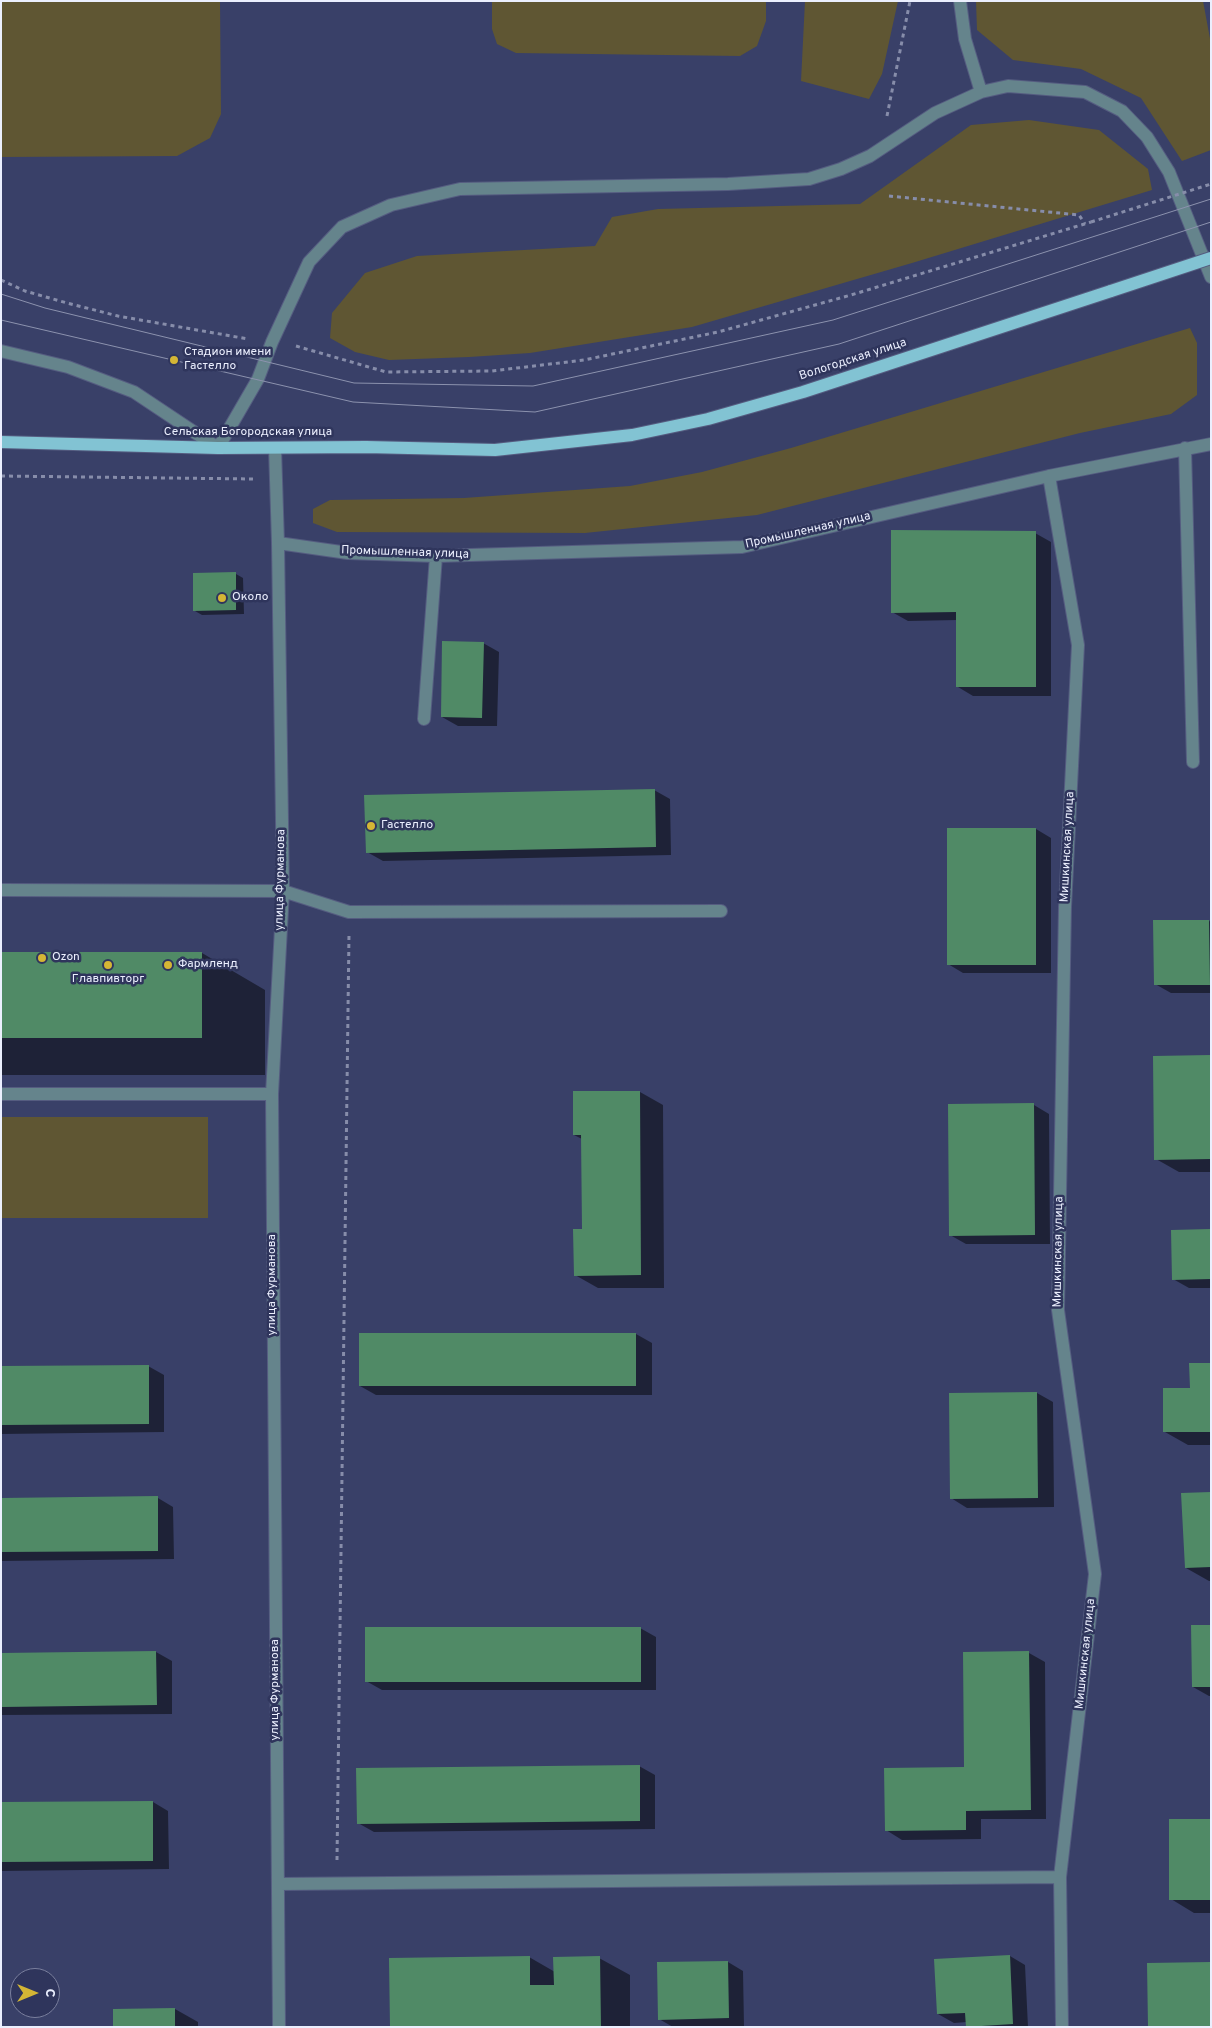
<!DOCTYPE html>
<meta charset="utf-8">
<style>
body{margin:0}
#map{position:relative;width:1212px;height:2028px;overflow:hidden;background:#394068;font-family:Overpass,sans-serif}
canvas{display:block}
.frame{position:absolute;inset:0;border:2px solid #ebeffe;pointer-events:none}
.north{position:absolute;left:10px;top:1968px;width:50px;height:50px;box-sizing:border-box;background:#2f355c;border:1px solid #7a7f9d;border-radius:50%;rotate:90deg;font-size:14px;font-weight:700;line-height:20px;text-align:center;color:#ebeffe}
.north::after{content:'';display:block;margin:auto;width:18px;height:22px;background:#d4b635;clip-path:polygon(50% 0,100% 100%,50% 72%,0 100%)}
</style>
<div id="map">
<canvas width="1212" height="2028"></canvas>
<div class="frame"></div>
<div class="north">С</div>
</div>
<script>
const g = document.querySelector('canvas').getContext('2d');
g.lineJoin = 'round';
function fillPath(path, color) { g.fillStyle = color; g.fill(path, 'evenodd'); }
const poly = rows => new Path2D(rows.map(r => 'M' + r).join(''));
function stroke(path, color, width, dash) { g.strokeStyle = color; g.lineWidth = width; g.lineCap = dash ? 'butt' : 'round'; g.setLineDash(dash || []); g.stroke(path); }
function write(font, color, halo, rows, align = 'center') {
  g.font = font + ' Overpass,sans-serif'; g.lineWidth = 5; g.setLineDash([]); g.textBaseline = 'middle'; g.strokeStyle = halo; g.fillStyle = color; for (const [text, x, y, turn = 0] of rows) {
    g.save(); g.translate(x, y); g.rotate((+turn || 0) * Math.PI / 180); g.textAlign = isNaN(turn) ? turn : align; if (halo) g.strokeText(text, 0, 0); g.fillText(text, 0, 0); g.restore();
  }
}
fillPath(poly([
 [1,1,220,1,221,114,210,138,177,156,1,157],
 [492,1,766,1,766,21,757,46,740,56,516,53,497,44,492,29],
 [805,1,898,1,882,74,869,99,801,81],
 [976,1,1203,1,1211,44,1211,150,1182,161,1141,98,1081,69,1013,60,977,30],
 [1029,120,1099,130,1148,169,1152,190,912,263,692,327,530,353,469,357,389,360,355,352,330,338,332,313,365,273,417,256,595,246,612,217,658,209,860,204,971,125],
 [1190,328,1197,343,1197,395,1171,414,1080,433,757,515,585,533,337,532,313,523,313,509,330,500,464,498,630,486,702,472,791,448],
 [1,1117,208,1117,208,1218,1,1218]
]), '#5f5633');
fillPath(poly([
 [1035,533,1051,542,1051,696,973,696,958,687,958,620,908,621,892,612],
 [236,574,243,578,244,614,202,615,195,611],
 [483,643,499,652,497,726,458,726,442,717],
 [654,790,670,799,671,855,383,861,367,852],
 [1036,829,1051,838,1051,973,963,973,948,964],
 [1209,921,1211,922,1211,993,1171,993,1155,984],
 [202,953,265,990,265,1075,1,1075,1,954],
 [1211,1056,1211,1172,1179,1172,1156,1159],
 [640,1092,663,1105,664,1288,598,1288,575,1275,583,1230,582,1139,574,1135],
 [1034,1105,1049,1114,1050,1244,966,1244,950,1235],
 [1211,1231,1211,1288,1189,1288,1173,1279],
 [636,1334,652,1343,652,1395,376,1395,360,1386],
 [1211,1364,1211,1445,1188,1445,1165,1432,1191,1389],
 [148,1366,164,1375,164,1432,1,1434,1,1367],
 [1037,1393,1053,1402,1054,1507,967,1508,951,1498],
 [1211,1493,1211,1581,1209,1581,1186,1568],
 [158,1498,173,1507,174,1559,1,1561,1,1499],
 [1211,1626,1211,1696,1209,1696,1193,1687],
 [640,1628,656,1637,656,1690,382,1690,366,1681],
 [156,1652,172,1661,172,1714,1,1715,1,1654],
 [964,1653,1029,1653,1045,1662,1046,1819,981,1819,981,1839,902,1840,886,1830,965,1769],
 [639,1766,655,1775,655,1829,374,1832,358,1823],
 [153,1802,168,1811,169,1869,1,1871,1,1803],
 [1211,1820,1211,1913,1194,1913,1171,1899],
 [1010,1956,1025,1965,1028,2027,968,2027,967,2022,954,2023,938,2014],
 [529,1957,555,1972,599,1958,630,1975,630,2027,391,2027],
 [728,1962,743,1971,744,2026,673,2027,659,2019],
 [175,2009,198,2022,198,2027,115,2027]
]), '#0007');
fillPath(poly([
 [891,530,1036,531,1036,687,956,687,956,612,891,613],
 [236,572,236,610,193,611,193,573],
 [442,641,484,642,482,718,441,717],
 [655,789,656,847,366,853,364,795],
 [947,828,1036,828,1036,965,947,965],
 [1153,920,1209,920,1210,985,1154,985],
 [1,952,202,952,202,1038,1,1038],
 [1211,1055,1211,1159,1154,1160,1153,1056],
 [573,1091,640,1091,641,1275,574,1276,573,1229,582,1229,581,1135,573,1135],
 [1034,1103,1035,1235,949,1236,948,1104],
 [1211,1229,1211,1279,1172,1280,1171,1230],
 [359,1333,636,1333,636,1386,359,1386],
 [1189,1363,1211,1363,1211,1432,1163,1432,1163,1388,1190,1388],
 [149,1365,149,1424,1,1425,1,1366],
 [1037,1392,1038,1498,950,1499,949,1393],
 [1211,1492,1211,1567,1185,1568,1181,1493],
 [158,1496,158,1551,1,1552,1,1498],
 [1191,1625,1211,1625,1211,1687,1192,1687],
 [365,1627,641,1627,641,1682,365,1682],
 [156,1651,157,1705,1,1707,1,1653],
 [1029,1651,1031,1810,966,1811,966,1830,885,1831,884,1768,964,1767,963,1652],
 [640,1765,640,1821,357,1824,356,1768],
 [153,1801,153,1861,1,1862,1,1802],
 [1169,1819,1211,1819,1211,1900,1169,1900],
 [1010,1955,1013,2024,966,2027,965,2013,937,2014,934,1959],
 [530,1956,530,1985,554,1985,553,1957,600,1956,601,2027,390,2027,389,1958],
 [728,1961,729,2018,658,2020,657,1962],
 [1211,1962,1211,2027,1148,2027,1147,1963],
 [175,2008,175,2027,113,2027,113,2009]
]), '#508a66');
const minor = poly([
 [960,1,965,39,981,92],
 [1,351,68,367,134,392,218,448,258,379,272,342,309,262,342,227,391,205,460,189,728,184,809,179,841,169,870,156,935,113,981,92,1008,86,1085,92,1122,111,1147,137,1169,172,1211,277],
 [275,448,278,543,283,891,272,1094,279,2027],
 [1185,448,1193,762],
 [1049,476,1078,645,1065,907,1058,1310,1095,1574,1060,1877,1062,2027],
 [278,543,348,553,436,556,742,547,1049,476,1211,444],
 [424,719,436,556],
 [1,890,283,891,349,912,721,911],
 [1,1094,272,1094],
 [278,1884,1060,1877]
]);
const major = poly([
 [1,442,218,448,366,447,495,450,632,435,708,419,803,392,1111,291]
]);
stroke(minor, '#555c80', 14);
stroke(major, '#555c80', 14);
stroke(poly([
 [887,116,910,1],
 [889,196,1079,215,1085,224],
 [1,280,25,291,67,303,118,316,248,339],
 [296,346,386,372,492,371,584,360,718,332,851,295,1091,222],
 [1,476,253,479],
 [337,1860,349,934]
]), '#878daa', 3, [4, 4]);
stroke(minor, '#65848c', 12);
stroke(major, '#82c3d3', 12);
stroke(poly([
 [1,294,45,308,354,383,533,386,833,320,1211,199],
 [1,320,353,402,535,412,839,344,1211,222]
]), '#8c92ae', 1);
const majorBridge = poly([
 [1111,291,1211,258]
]);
stroke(majorBridge, '#555c80', 14, []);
stroke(poly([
 [1091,222,1211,184]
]), '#878daa', 3, [4, 4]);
stroke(majorBridge, '#82c3d3', 12);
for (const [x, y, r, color] of [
 [174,360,5,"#d4b635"],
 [222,598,5,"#d4b635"],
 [371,826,5,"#d4b635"],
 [42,958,5,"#d4b635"],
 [108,965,5,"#d4b635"],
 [168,965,5,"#d4b635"]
]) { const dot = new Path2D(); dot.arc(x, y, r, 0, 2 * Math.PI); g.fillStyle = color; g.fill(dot); stroke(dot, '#2f355c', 2); }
write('12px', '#ebeffe', '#2f355c', [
 ["Стадион имени",184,353],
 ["Гастелло",184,367],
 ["Около",232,598],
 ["Гастелло",381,826],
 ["Ozon",52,958],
 ["Фармленд",178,965],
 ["Главпивторг",108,980,"center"]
], 'left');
write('12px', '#ebeffe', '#2f355c', [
 ["Вологодская улица",853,360,-18],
 ["Сельская Богородская улица",248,433],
 ["Промышленная улица",808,531,-13],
 ["Промышленная улица",405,553,2],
 ["Мишкинская улица",1068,847,-87],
 ["улица Фурманова",281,880,-89],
 ["Мишкинская улица",1059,1252,-89],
 ["улица Фурманова",273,1285,-90],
 ["Мишкинская улица",1086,1654,-84],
 ["улица Фурманова",276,1690,-90]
]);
</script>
